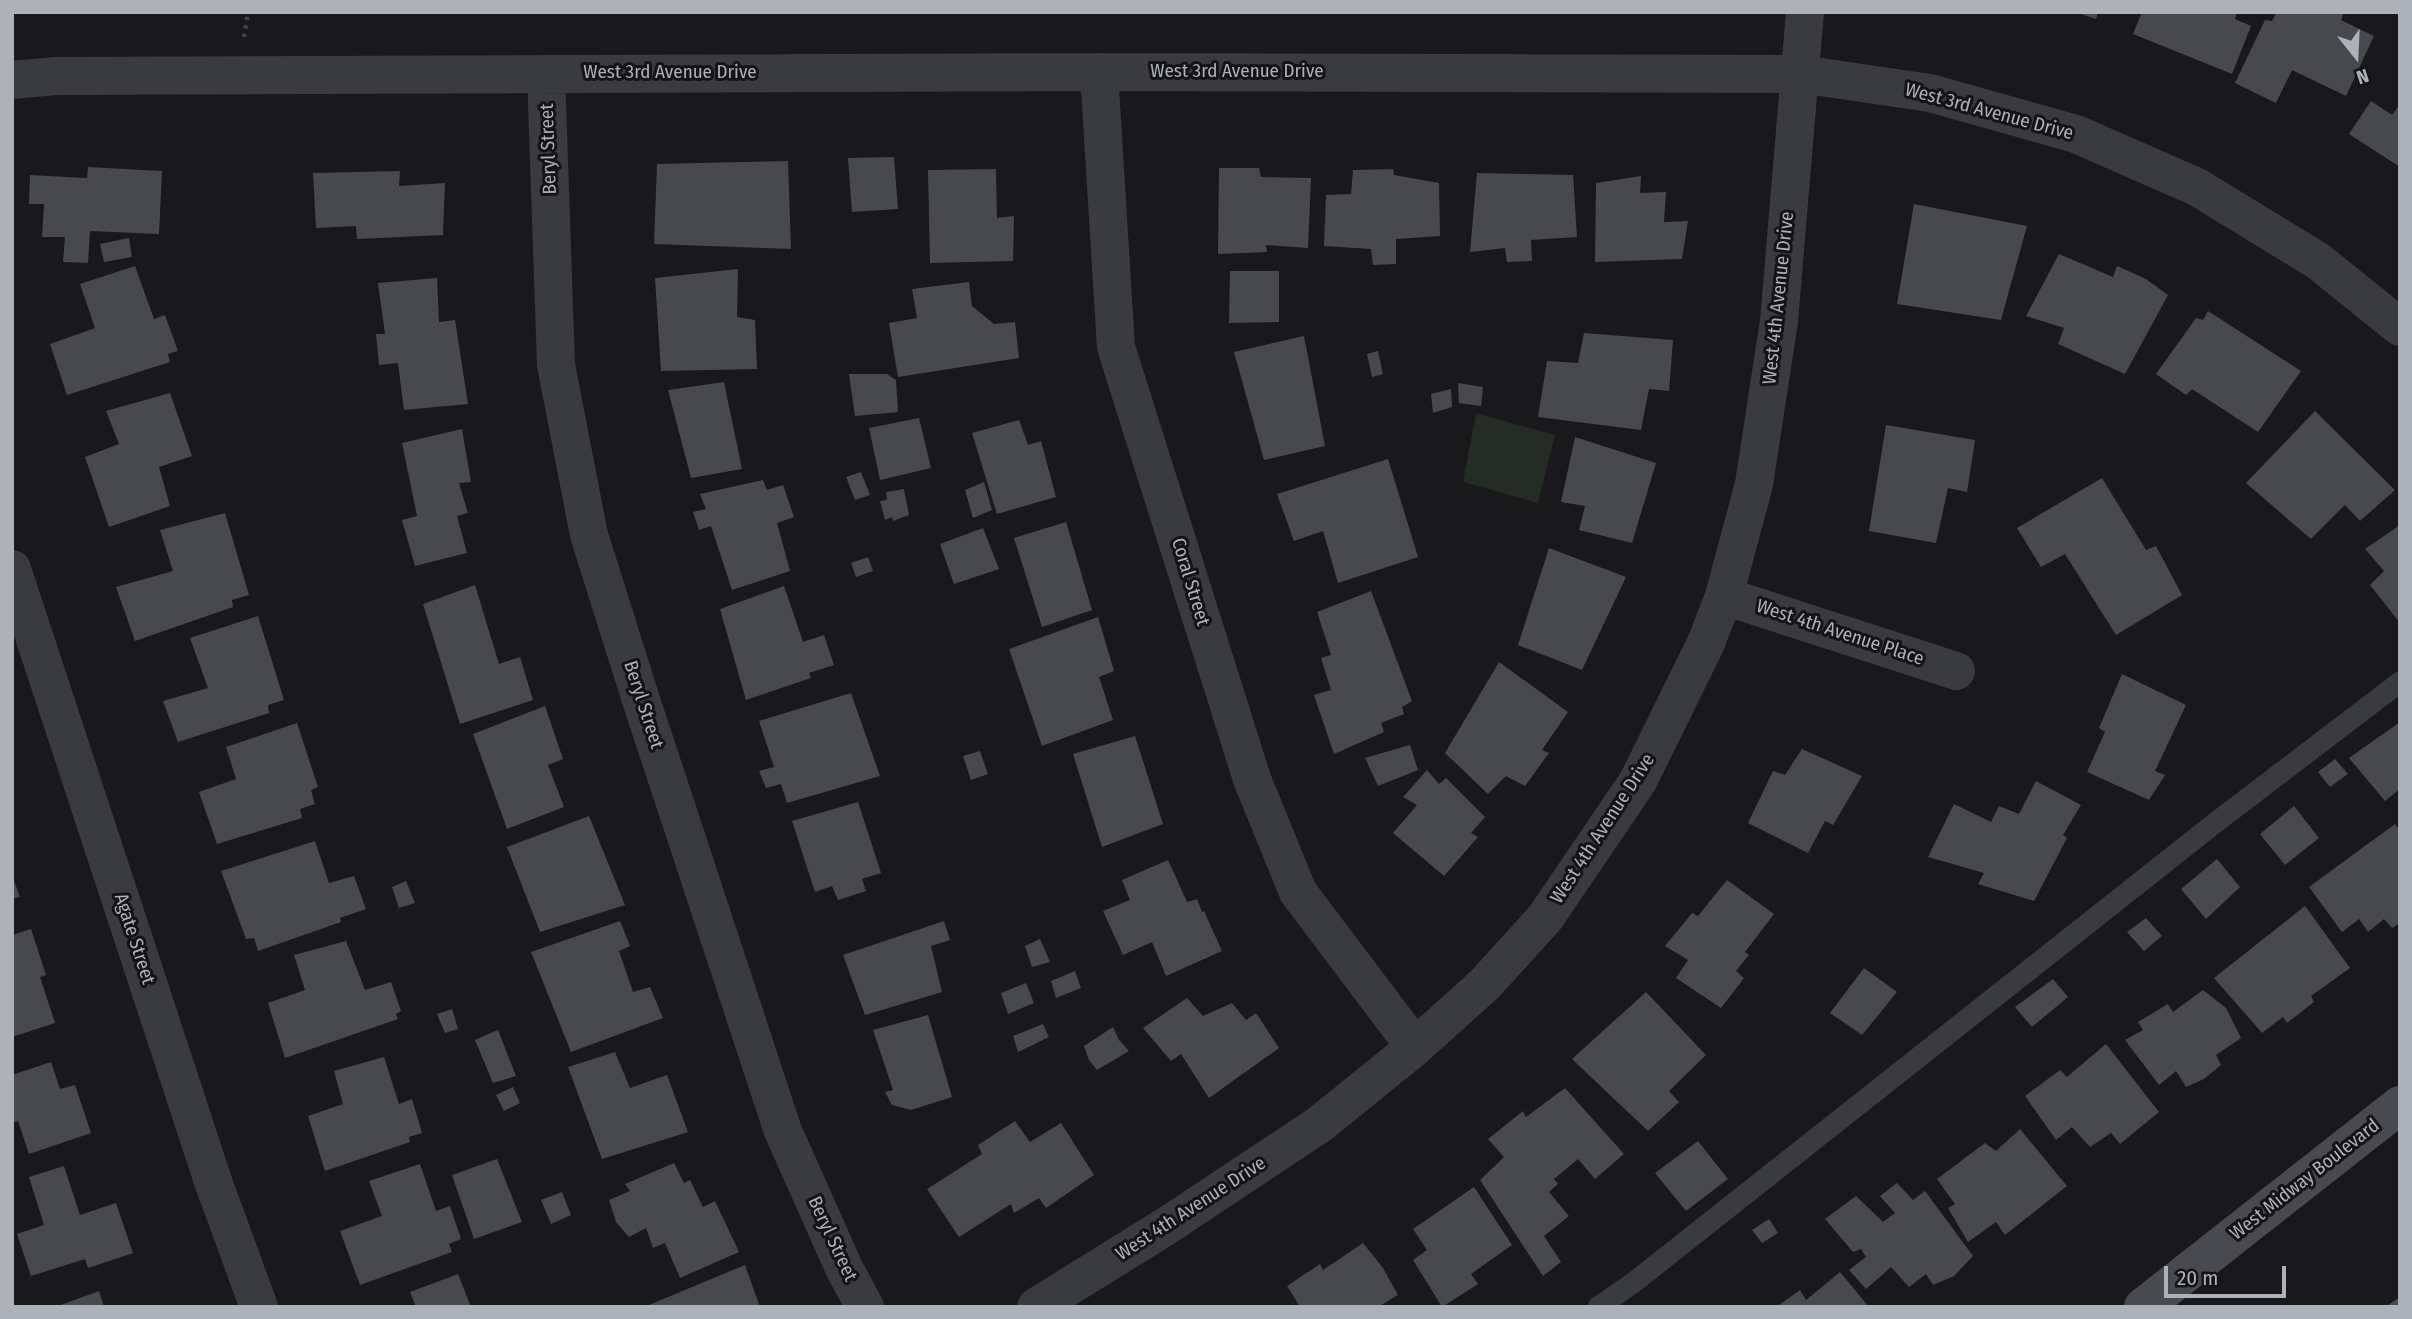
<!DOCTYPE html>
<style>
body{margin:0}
#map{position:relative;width:2412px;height:1319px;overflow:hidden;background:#19191b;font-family:"Fira Sans Condensed",sans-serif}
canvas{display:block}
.frame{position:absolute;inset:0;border:14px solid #adb1b9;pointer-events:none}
.north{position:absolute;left:2321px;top:21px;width:70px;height:70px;-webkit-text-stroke:5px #141416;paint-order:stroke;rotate:162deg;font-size:19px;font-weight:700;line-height:28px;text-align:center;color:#adb1b9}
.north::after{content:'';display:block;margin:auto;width:24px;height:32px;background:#adb1b9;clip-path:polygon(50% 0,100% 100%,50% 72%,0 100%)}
.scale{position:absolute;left:2164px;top:1266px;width:122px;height:32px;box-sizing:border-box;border:4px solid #adb1b9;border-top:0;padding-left:9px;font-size:21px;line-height:24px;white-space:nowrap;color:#adb1b9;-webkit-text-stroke:5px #141416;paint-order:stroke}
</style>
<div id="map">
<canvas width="2412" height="1319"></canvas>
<div class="frame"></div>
<div class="north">N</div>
<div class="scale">20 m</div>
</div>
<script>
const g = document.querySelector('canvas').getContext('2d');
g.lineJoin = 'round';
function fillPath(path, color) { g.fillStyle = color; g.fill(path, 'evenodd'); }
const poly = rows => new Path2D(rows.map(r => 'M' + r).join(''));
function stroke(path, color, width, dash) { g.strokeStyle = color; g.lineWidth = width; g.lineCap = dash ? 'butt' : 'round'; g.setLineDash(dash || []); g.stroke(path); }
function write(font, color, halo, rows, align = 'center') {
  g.font = font + ' "Fira Sans Condensed",sans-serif'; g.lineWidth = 6; g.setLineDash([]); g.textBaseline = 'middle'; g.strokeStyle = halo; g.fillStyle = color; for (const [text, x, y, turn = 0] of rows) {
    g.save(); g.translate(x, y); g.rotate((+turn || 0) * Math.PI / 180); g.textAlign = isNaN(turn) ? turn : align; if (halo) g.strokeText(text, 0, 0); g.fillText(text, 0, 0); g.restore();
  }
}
fillPath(poly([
 [1476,413,1555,435,1538,503,1463,482]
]), '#252c26');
fillPath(poly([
 [2075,12,2098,12,2096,19],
 [2142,12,2237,12,2235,19,2251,26,2232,74,2133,34],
 [2277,12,2344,12,2341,20,2374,36,2346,96,2292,70,2276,103,2235,83,2265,20,2272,21],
 [2371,101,2392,115,2400,104,2400,167,2349,134],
 [894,157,898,209,852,212,848,158],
 [788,161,791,249,654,244,657,164],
 [88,167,162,171,159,234,90,231,88,263,63,262,65,237,42,237,44,204,29,204,30,175,87,178],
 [1219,168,1259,168,1261,177,1311,178,1308,248,1266,245,1267,252,1218,254],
 [996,169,997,218,1014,216,1013,261,930,263,928,170],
 [1393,169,1394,175,1439,183,1440,236,1396,239,1396,264,1373,265,1371,249,1324,246,1326,195,1351,194,1353,170],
 [400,171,399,186,445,183,443,235,357,239,356,226,316,228,313,173],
 [1477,173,1573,175,1577,237,1531,240,1532,261,1507,262,1505,248,1470,252],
 [1641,176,1640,193,1666,192,1664,222,1688,221,1682,259,1595,262,1596,183],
 [1914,204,2027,226,2001,320,1897,304],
 [129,238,132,257,104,262,100,244],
 [2059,254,2113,277,2117,266,2146,279,2168,295,2125,374,2058,344,2064,328,2026,316],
 [135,266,154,319,165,315,178,351,168,354,170,362,67,395,50,344,95,328,80,284],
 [738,269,737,317,755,320,757,369,661,371,655,278],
 [1230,271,1279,271,1279,322,1229,323],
 [437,278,439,322,455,320,468,404,404,410,398,363,379,365,376,334,385,334,378,283],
 [969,282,972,306,994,324,1015,322,1019,358,898,377,889,323,917,318,912,289],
 [2208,311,2301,371,2258,432,2192,389,2186,395,2156,374,2196,318,2203,320],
 [1584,333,1673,340,1669,391,1649,389,1641,430,1538,417,1547,361,1578,363],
 [1304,336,1325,446,1264,460,1234,352],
 [1378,351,1383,374,1372,377,1367,354],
 [849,374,887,374,896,380,898,412,855,416],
 [724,382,742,469,691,478,668,390],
 [1458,383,1483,387,1481,406,1459,403],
 [1451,389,1452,407,1433,413,1431,394],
 [170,393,192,456,159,467,170,506,109,527,85,457,119,444,106,411],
 [2315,411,2395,490,2360,521,2345,505,2311,539,2246,483],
 [919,418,931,468,880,480,869,428],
 [1019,420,1028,445,1041,441,1056,497,997,514,972,433],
 [1886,425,1975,440,1967,492,1948,488,1936,543,1869,531],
 [462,429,471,482,459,483,468,513,457,516,467,553,415,566,402,520,417,516,402,443],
 [1575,437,1656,463,1632,543,1579,530,1585,506,1561,502],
 [1388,459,1418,557,1338,583,1323,531,1294,541,1277,494],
 [861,472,870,495,855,500,846,477],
 [2102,478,2146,550,2156,546,2182,595,2116,635,2065,554,2041,567,2017,528],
 [763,480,767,490,783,485,794,517,777,523,790,571,732,590,711,526,699,530,693,512,706,509,700,494],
 [984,482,992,510,973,518,965,490],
 [904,489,909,515,893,521,892,517,885,520,880,501,887,500,886,492],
 [225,513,249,595,232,600,233,607,135,641,116,587,173,571,160,530],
 [1066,522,1092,610,1042,627,1014,538],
 [2400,525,2400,623,2370,585,2384,571,2365,549],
 [983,528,999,569,954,584,940,544],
 [1549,548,1626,577,1582,670,1518,645],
 [868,557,873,571,856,577,851,563],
 [475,585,499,664,520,657,533,700,460,724,423,604],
 [784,586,803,642,824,635,834,665,809,673,811,678,746,700,720,609],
 [1371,591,1412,701,1402,707,1404,714,1381,723,1384,732,1334,754,1314,695,1331,690,1321,658,1331,655,1317,612],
 [258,616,284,700,268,705,269,713,178,742,163,701,208,688,190,638],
 [1098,617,1114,671,1099,677,1113,720,1042,746,1009,649],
 [1499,662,1568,712,1542,750,1549,753,1525,786,1506,776,1488,794,1445,753],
 [2122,674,2186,705,2155,771,2165,775,2149,800,2087,772,2105,732,2099,728],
 [851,693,880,776,787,803,781,784,766,788,759,771,774,767,759,721],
 [545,706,563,759,548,765,564,807,507,829,473,734],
 [2400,722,2400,789,2385,801,2349,758],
 [297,723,318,787,311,790,315,804,300,809,302,818,217,844,199,792,236,779,226,747],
 [1135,736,1163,824,1102,847,1073,754],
 [1410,745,1418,770,1378,786,1365,758],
 [1802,749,1862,776,1833,825,1825,821,1808,853,1748,823,1773,771,1785,775],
 [980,751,988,774,971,780,963,756],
 [2335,759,2348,774,2330,787,2318,772],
 [1427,770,1439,784,1446,778,1485,817,1471,833,1478,837,1444,876,1393,833,1417,805,1403,797],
 [2036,781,2081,805,2063,835,2067,838,2034,901,1978,884,1984,873,1928,857,1954,804,1991,822,1999,806,2019,814],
 [858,802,881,873,862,879,866,891,838,900,832,886,815,892,792,821],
 [2294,806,2319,838,2285,865,2260,834],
 [589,816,625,905,540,932,507,847],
 [2395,824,2400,831,2400,923,2392,928,2384,919,2368,932,2359,919,2342,932,2309,887],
 [315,841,329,883,354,876,366,909,340,918,341,922,258,951,254,938,246,939,221,871],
 [2217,859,2240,887,2206,919,2181,889],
 [1168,860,1187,902,1197,899,1202,912,1204,911,1222,951,1166,976,1152,942,1123,955,1103,911,1130,900,1122,880],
 [12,875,20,897,12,899],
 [1727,880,1774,914,1745,952,1749,955,1736,971,1744,978,1721,1008,1676,978,1688,960,1665,946,1692,913,1698,916],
 [406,881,415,903,399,908,392,887],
 [2305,906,2350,968,2311,996,2314,1002,2287,1023,2283,1017,2262,1033,2214,978],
 [2146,918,2162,936,2144,951,2127,932],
 [620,921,630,946,619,951,633,992,650,987,663,1018,571,1052,531,952],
 [944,921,950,940,931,946,942,992,865,1015,843,955],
 [31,929,46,975,40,977,55,1023,12,1037,12,935],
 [1040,939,1050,962,1032,967,1025,946],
 [346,941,365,990,391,982,401,1011,396,1014,398,1019,285,1058,268,1003,305,990,294,955],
 [1864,968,1897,992,1862,1035,1830,1013],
 [1075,971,1081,988,1056,998,1051,981],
 [2053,979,2068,997,2032,1027,2015,1007],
 [1026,983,1034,1003,1008,1014,1001,993],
 [2203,990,2226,1008,2241,1038,2216,1055,2221,1065,2204,1079,2186,1087,2176,1071,2159,1085,2125,1040,2143,1030,2138,1022,2168,1004,2173,1012],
 [1646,992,1706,1055,1669,1091,1679,1102,1648,1131,1572,1059],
 [1187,998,1203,1016,1232,1003,1246,1020,1256,1013,1279,1048,1209,1098,1181,1054,1171,1061,1143,1028],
 [452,1009,458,1029,445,1033,437,1014],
 [928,1015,952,1097,911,1110,892,1105,885,1092,893,1090,873,1030],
 [1043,1024,1049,1037,1018,1052,1013,1036],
 [1113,1027,1119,1040,1129,1051,1097,1070,1089,1060,1084,1046],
 [498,1030,516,1076,493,1083,475,1040],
 [2106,1044,2159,1112,2120,1144,2111,1133,2090,1147,2072,1127,2056,1140,2025,1096,2060,1070,2067,1077],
 [615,1052,630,1088,667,1075,688,1132,602,1159,568,1067],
 [384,1057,399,1104,412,1099,422,1133,409,1137,410,1142,325,1171,308,1116,343,1104,334,1071],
 [51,1062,60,1089,75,1085,91,1133,29,1154,18,1121,12,1123,12,1075],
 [513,1087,520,1103,504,1111,496,1095],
 [1565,1088,1624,1154,1595,1179,1578,1159,1554,1179,1558,1184,1549,1192,1569,1216,1544,1236,1561,1262,1543,1276,1480,1180,1504,1157,1488,1139,1523,1111,1526,1117],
 [1015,1121,1030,1142,1061,1123,1094,1175,1046,1208,1039,1198,1014,1213,1011,1204,959,1237,927,1189,982,1154,978,1145],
 [2020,1129,2067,1186,2005,1235,1996,1222,1968,1242,1948,1208,1955,1204,1937,1179,1985,1143,1996,1151],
 [1698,1141,1728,1179,1686,1211,1655,1173],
 [497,1159,522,1222,474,1239,452,1175],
 [674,1163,684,1183,690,1180,703,1207,715,1201,739,1252,680,1278,665,1243,653,1248,646,1228,629,1237,616,1222,609,1200,630,1191,625,1184],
 [420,1164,436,1211,450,1206,461,1239,449,1244,452,1252,360,1285,340,1231,382,1216,369,1181],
 [64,1166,80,1215,116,1203,133,1253,88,1268,85,1259,31,1276,17,1234,44,1225,29,1177],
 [1897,1183,1913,1200,1925,1191,1973,1256,1954,1276,1933,1285,1926,1274,1909,1287,1891,1267,1866,1289,1849,1270,1866,1257,1861,1249,1853,1252,1825,1219,1856,1196,1883,1222,1895,1213,1880,1196],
 [1474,1187,1512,1245,1471,1274,1478,1284,1442,1307,1413,1260,1427,1250,1413,1229],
 [562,1192,571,1215,551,1224,541,1200],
 [1769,1219,1778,1233,1762,1243,1752,1230],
 [1363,1243,1383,1268,1398,1295,1378,1307,1300,1307,1287,1286,1320,1264,1323,1270],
 [745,1265,760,1307,644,1307],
 [1840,1272,1869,1307,1776,1307,1800,1290,1806,1300],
 [458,1274,471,1307,416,1307,410,1292],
 [99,1291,104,1307,59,1307,58,1306],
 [2400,1297,2400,1307,2385,1307]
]), '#48494d');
stroke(poly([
 [244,37,248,12]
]), '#404246', 4.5, [3.5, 5]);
stroke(poly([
 [1598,1307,1633,1283,2215,823,2400,682]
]), '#3a3b3f', 21);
stroke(poly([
 [1099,72,1116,347,1252,779,1298,892,1415,1047],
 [546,74,556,365,589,535,642,703,783,1131,844,1268,865,1307],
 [12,80,56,76,1099,72,1800,74,1930,93,2076,134,2197,187,2318,261,2400,327],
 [12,569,214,1184,259,1307],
 [1724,596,1956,671],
 [1036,1307,1168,1225,1320,1124,1415,1047,1485,984,1545,918,1638,781,1706,643,1724,596,1754,484,1779,321,1805,12]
]), '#3a3b3f', 38);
stroke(poly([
 [2143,1307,2400,1105]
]), '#494a4f', 38);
write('19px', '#adb1b9', '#141416', [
 ["West 3rd Avenue Drive",1237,72],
 ["West 3rd Avenue Drive",670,73],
 ["West 3rd Avenue Drive",1989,112,15],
 ["Beryl Street",549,149,-92],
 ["West 4th Avenue Drive",1779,298,-84],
 ["Coral Street",1190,582,73],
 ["West 4th Avenue Place",1840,633,18],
 ["Beryl Street",643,705,72],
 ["West 4th Avenue Drive",1603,829,-57],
 ["Agate Street",134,939,72],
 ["West Midway Boulevard",2305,1180,-38],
 ["West 4th Avenue Drive",1191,1209,-33],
 ["Beryl Street",832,1239,65]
]);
</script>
